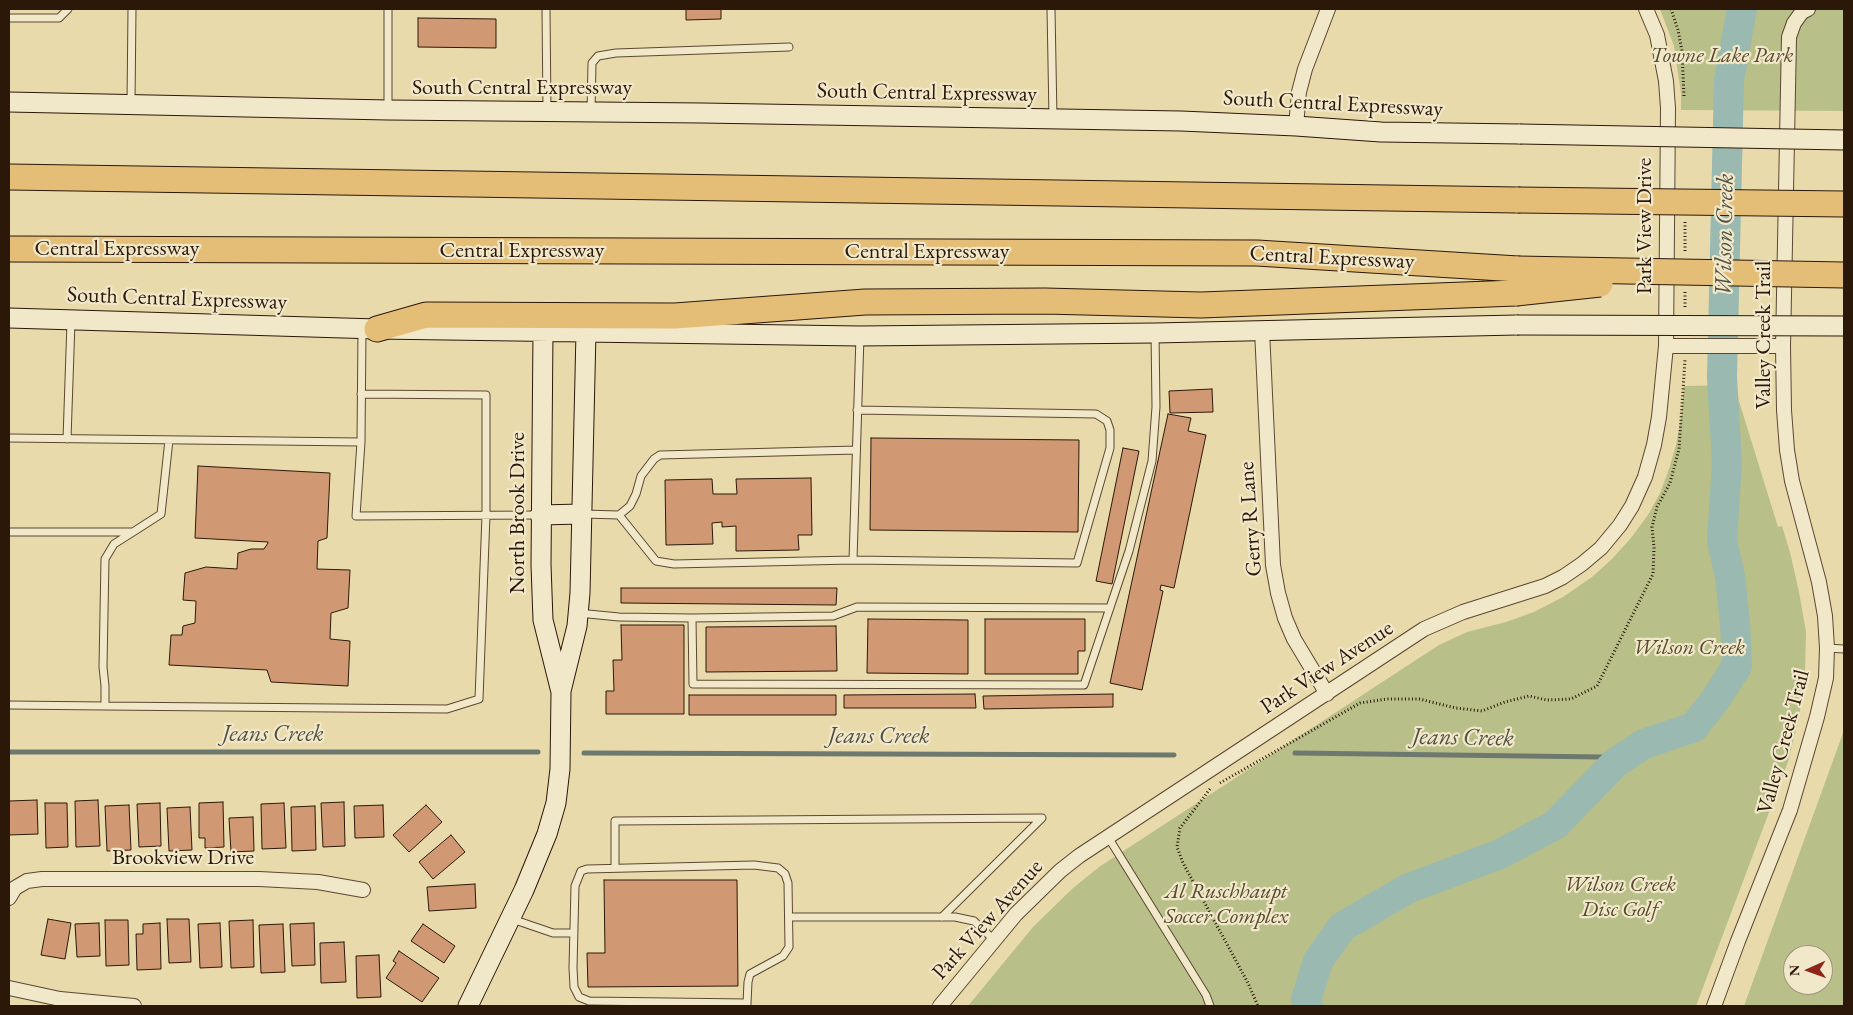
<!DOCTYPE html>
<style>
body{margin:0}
#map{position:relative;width:1853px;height:1015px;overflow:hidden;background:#e9daac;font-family:"EB Garamond",serif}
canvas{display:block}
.frame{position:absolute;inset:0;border:10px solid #2c1809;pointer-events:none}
.north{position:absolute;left:1783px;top:945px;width:50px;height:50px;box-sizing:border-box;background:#f1e7c9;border:1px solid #a2947c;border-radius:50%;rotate:268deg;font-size:14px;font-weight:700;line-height:20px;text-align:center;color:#2c1809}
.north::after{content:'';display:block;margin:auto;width:18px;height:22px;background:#8f2418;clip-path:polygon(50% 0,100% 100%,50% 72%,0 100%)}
</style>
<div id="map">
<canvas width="1853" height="1015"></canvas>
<div class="frame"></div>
<div class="north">N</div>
</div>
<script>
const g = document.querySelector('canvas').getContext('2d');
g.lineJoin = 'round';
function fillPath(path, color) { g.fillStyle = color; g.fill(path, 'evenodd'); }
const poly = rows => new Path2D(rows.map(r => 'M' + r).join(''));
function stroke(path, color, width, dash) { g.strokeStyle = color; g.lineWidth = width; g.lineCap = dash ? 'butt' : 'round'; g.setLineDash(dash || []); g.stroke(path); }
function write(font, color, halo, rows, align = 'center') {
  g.font = font + ' "EB Garamond",serif'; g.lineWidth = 4.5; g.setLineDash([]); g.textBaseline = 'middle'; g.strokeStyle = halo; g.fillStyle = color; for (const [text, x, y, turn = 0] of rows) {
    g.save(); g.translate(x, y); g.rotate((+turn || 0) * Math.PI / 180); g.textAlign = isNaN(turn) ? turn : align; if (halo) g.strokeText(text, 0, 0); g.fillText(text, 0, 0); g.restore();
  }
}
fillPath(poly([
 [1660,9,1844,9,1844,111,1681,110,1681,93,1674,46],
 [1734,385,1778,527,1782,526,1790,552,1799,592,1806,632,1805,672,1799,718,1788,762,1696,1006,968,1006,1033,927,1072,889,1099,867,1439,645,1467,632,1506,622,1534,612,1563,597,1592,577,1612,559,1631,538,1648,515,1660,493,1669,469,1676,445,1681,417,1684,386],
 [1843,733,1844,733,1844,1006,1744,1006],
 [1793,955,1823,955,1823,985,1793,985]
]), '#b8bf88');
stroke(poly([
 [9,752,538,752],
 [584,753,1174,755],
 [1295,753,1602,757,1629,754]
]), '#6d796e', 5);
stroke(poly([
 [1308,1006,1306,1000,1318,961,1342,927,1407,889,1500,854,1555,825,1615,763,1644,744,1694,727,1715,700,1737,666,1735,624,1730,576,1722,541,1727,462,1722,377,1729,80,1742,9]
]), '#99b9b1', 30);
const building = poly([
 [686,9,721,9,721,19,686,20,686,9],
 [418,18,496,19,496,48,418,47,418,18],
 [1212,389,1213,412,1170,413,1169,391,1212,389],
 [1168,414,1191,418,1188,431,1206,435,1174,588,1161,585,1160,590,1163,591,1142,690,1110,683,1168,414],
 [871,438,1079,440,1078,532,870,530,871,438],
 [1123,448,1139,451,1112,584,1096,581,1123,448],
 [198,466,330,473,327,538,318,541,317,569,350,570,348,608,331,613,330,639,350,641,348,686,271,682,267,670,169,665,171,635,182,635,183,626,195,623,196,601,183,600,185,573,206,567,237,569,238,553,251,549,264,549,268,543,268,542,195,538,198,466],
 [811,478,812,535,798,535,799,550,736,551,736,526,722,527,722,522,712,523,713,544,666,545,665,480,712,479,713,494,737,494,736,479,811,478],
 [621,588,837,588,836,605,621,603,621,588],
 [868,619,968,620,968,674,867,673,868,619],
 [985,619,1085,619,1085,651,1078,651,1078,674,985,674,985,619],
 [621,625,684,625,684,714,606,714,606,691,614,691,613,660,622,660,621,625],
 [836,626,837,671,706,672,706,627,836,626],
 [975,694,976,708,844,708,844,695,975,694],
 [1113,694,1113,707,984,709,983,696,1113,694],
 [689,695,836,695,836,715,689,715,689,695],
 [37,800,38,834,9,835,9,801,37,800],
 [98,800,100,846,76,847,75,801,98,800],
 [223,802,224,847,205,848,205,838,199,838,199,803,223,802],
 [344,802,345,846,323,847,321,803,344,802],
 [45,803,67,803,68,847,46,848,45,803],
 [160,803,161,846,139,847,137,804,160,803],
 [284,803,286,848,262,849,261,804,284,803],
 [129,805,131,850,107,851,105,806,129,805],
 [383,805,384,837,355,838,354,806,383,805],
 [426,805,442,822,409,852,393,835,426,805],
 [315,806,316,850,292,851,291,807,315,806],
 [190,807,192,850,169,851,167,808,190,807],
 [253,817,254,851,231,852,229,818,253,817],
 [451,835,465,852,433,879,419,862,451,835],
 [604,880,737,880,738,986,588,987,587,953,605,953,604,880],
 [475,884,476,908,429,911,427,887,475,884],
 [48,919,71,923,65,959,41,955,48,919],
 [167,919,189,919,191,962,169,963,167,919],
 [105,920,128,920,129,965,106,966,105,920],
 [253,920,254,967,231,968,229,921,253,920],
 [99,923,100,956,77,957,75,924,99,923],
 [160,923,161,969,137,970,136,934,143,934,143,924,160,923],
 [220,923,222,967,200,968,198,924,220,923],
 [314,923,315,965,292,966,290,924,314,923],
 [283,924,285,972,261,973,259,925,283,924],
 [423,924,455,946,444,963,411,941,423,924],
 [344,942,346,982,321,983,320,943,344,942],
 [399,951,439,978,422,1002,386,978,396,963,393,961,399,951],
 [379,955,381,997,357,998,356,956,379,955]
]);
fillPath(building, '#d09873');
stroke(building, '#2c1809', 1);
const lane = poly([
 [388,9,388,110],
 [546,9,547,112],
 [1051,9,1053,118],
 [9,18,59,18,68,9],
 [131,103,132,9],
 [591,112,592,63,598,56,616,53,789,47],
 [9,438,361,442,362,330],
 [67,439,71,322],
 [361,442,356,516,539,515],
 [583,514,619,515,630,506,636,494,641,476,654,459,660,455,856,450],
 [619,515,656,561,674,564,853,560,1077,563,1110,448,1110,430,1107,421,1096,414,857,410],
 [9,532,133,532,161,514,169,440],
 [133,532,114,544,105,559,103,667,105,686,105,706,447,709,479,699,486,515,486,395,361,394],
 [853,560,860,336],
 [578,613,619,617,692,618,693,684,1084,685,1129,551,1152,461,1156,407,1155,333],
 [692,618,833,616,857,607,1110,608],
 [1827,648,1844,649],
 [9,705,105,706],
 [1108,837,1206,995,1210,1006],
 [615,868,615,821,1042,818,942,917],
 [789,917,955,917,974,921,994,940],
 [512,919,553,933,574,933],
 [747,1006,747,1003,589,1001,579,997,574,987,573,968,575,886,581,871,587,869,754,865,778,868,785,874,788,883,789,947,783,956,750,974,748,982,747,1003]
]);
const street = poly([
 [1296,126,1299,92,1305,69,1328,9],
 [1262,330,1273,565,1278,593,1285,618,1294,639,1327,694],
 [1666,346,1783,346],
 [9,898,15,888,27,881,42,879,259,879,318,882,363,890],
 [9,988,60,999,134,1006],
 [940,1006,1016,914,1060,871,1079,856,1424,629,1463,612,1545,586,1563,577,1582,564,1601,548,1620,525,1632,506,1645,477,1654,445,1659,417,1666,346,1668,108,1666,81,1657,35,1646,9],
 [1714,1006,1738,941,1790,810,1817,717,1826,678,1827,648,1825,616,1819,582,1792,481,1787,450,1784,410,1783,346,1789,37,1794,23,1802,12,1808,9]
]);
const secondary = poly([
 [9,102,388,110,702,113,1181,121,1296,126,1381,132,1520,134],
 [9,318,377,329,860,336,1155,333,1517,325],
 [540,515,581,514],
 [561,691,577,626,580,593,586,332],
 [468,1006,524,890,547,834,556,803,560,769,561,692,543,620,541,565,543,331]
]);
const highway = poly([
 [9,177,1518,200],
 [9,249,1257,253,1518,269],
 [377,329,426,315,675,316,865,302,1045,301,1201,305,1516,293]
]);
stroke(lane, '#5b4832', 9);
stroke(street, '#5b4832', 16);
stroke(secondary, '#2c1809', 21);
stroke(highway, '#2c1809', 27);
stroke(poly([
 [1671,9,1678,30,1682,51,1684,96],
 [1685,222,1685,253],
 [1685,292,1685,308],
 [1220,783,1360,703,1387,699,1419,699,1456,708,1482,711,1505,702,1529,696,1547,700,1571,699,1597,686,1653,574,1654,548,1652,527,1657,507,1670,483,1679,449,1685,360],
 [1210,789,1180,828,1177,847,1183,863,1248,983,1258,1006]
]), '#2c1809', 3, [1, 2.5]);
stroke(lane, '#f1e7c9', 7);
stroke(street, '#f1e7c9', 14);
stroke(secondary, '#f1e7c9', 19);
stroke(highway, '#e4bd76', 25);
const secondaryBridge = poly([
 [1520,134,1844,140],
 [1517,325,1844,326]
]);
const highwayBridge = poly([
 [1518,200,1844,204],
 [1518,269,1844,275],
 [1516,293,1600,284]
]);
stroke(secondaryBridge, '#2c1809', 21, []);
stroke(highwayBridge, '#2c1809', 27, []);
stroke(secondaryBridge, '#f1e7c9', 19);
stroke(highwayBridge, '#e4bd76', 25);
write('italic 22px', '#564a2f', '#f1e7c9', [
 ["Towne Lake Park",1722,56],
 ["Wilson Creek",1689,648],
 ["Wilson Creek",1620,885],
 ["Disc Golf",1620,910],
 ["Al Ruschhaupt",1226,892],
 ["Soccer Complex",1226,917]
]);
write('22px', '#2c1809', '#f1e7c9', [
 ["South Central Expressway",522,88],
 ["South Central Expressway",927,93,1],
 ["South Central Expressway",1333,104,3],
 ["Park View Drive",1645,226,-90],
 ["Central Expressway",117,249],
 ["Central Expressway",522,251],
 ["Central Expressway",927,252],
 ["Central Expressway",1332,258,3],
 ["South Central Expressway",177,299,2],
 ["Valley Creek Trail",1764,335,-90],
 ["North Brook Drive",518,513,-90],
 ["Gerry R Lane",1251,519,-94],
 ["Park View Avenue",1327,668,-33],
 ["Valley Creek Trail",1784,742,-75],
 ["Brookview Drive",183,858],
 ["Park View Avenue",988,920,-48]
]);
write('italic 24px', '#525044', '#f1e7c9', [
 ["Wilson Creek",1725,235,-89],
 ["Jeans Creek",273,734],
 ["Jeans Creek",879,736],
 ["Jeans Creek",1463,738,1]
]);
</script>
